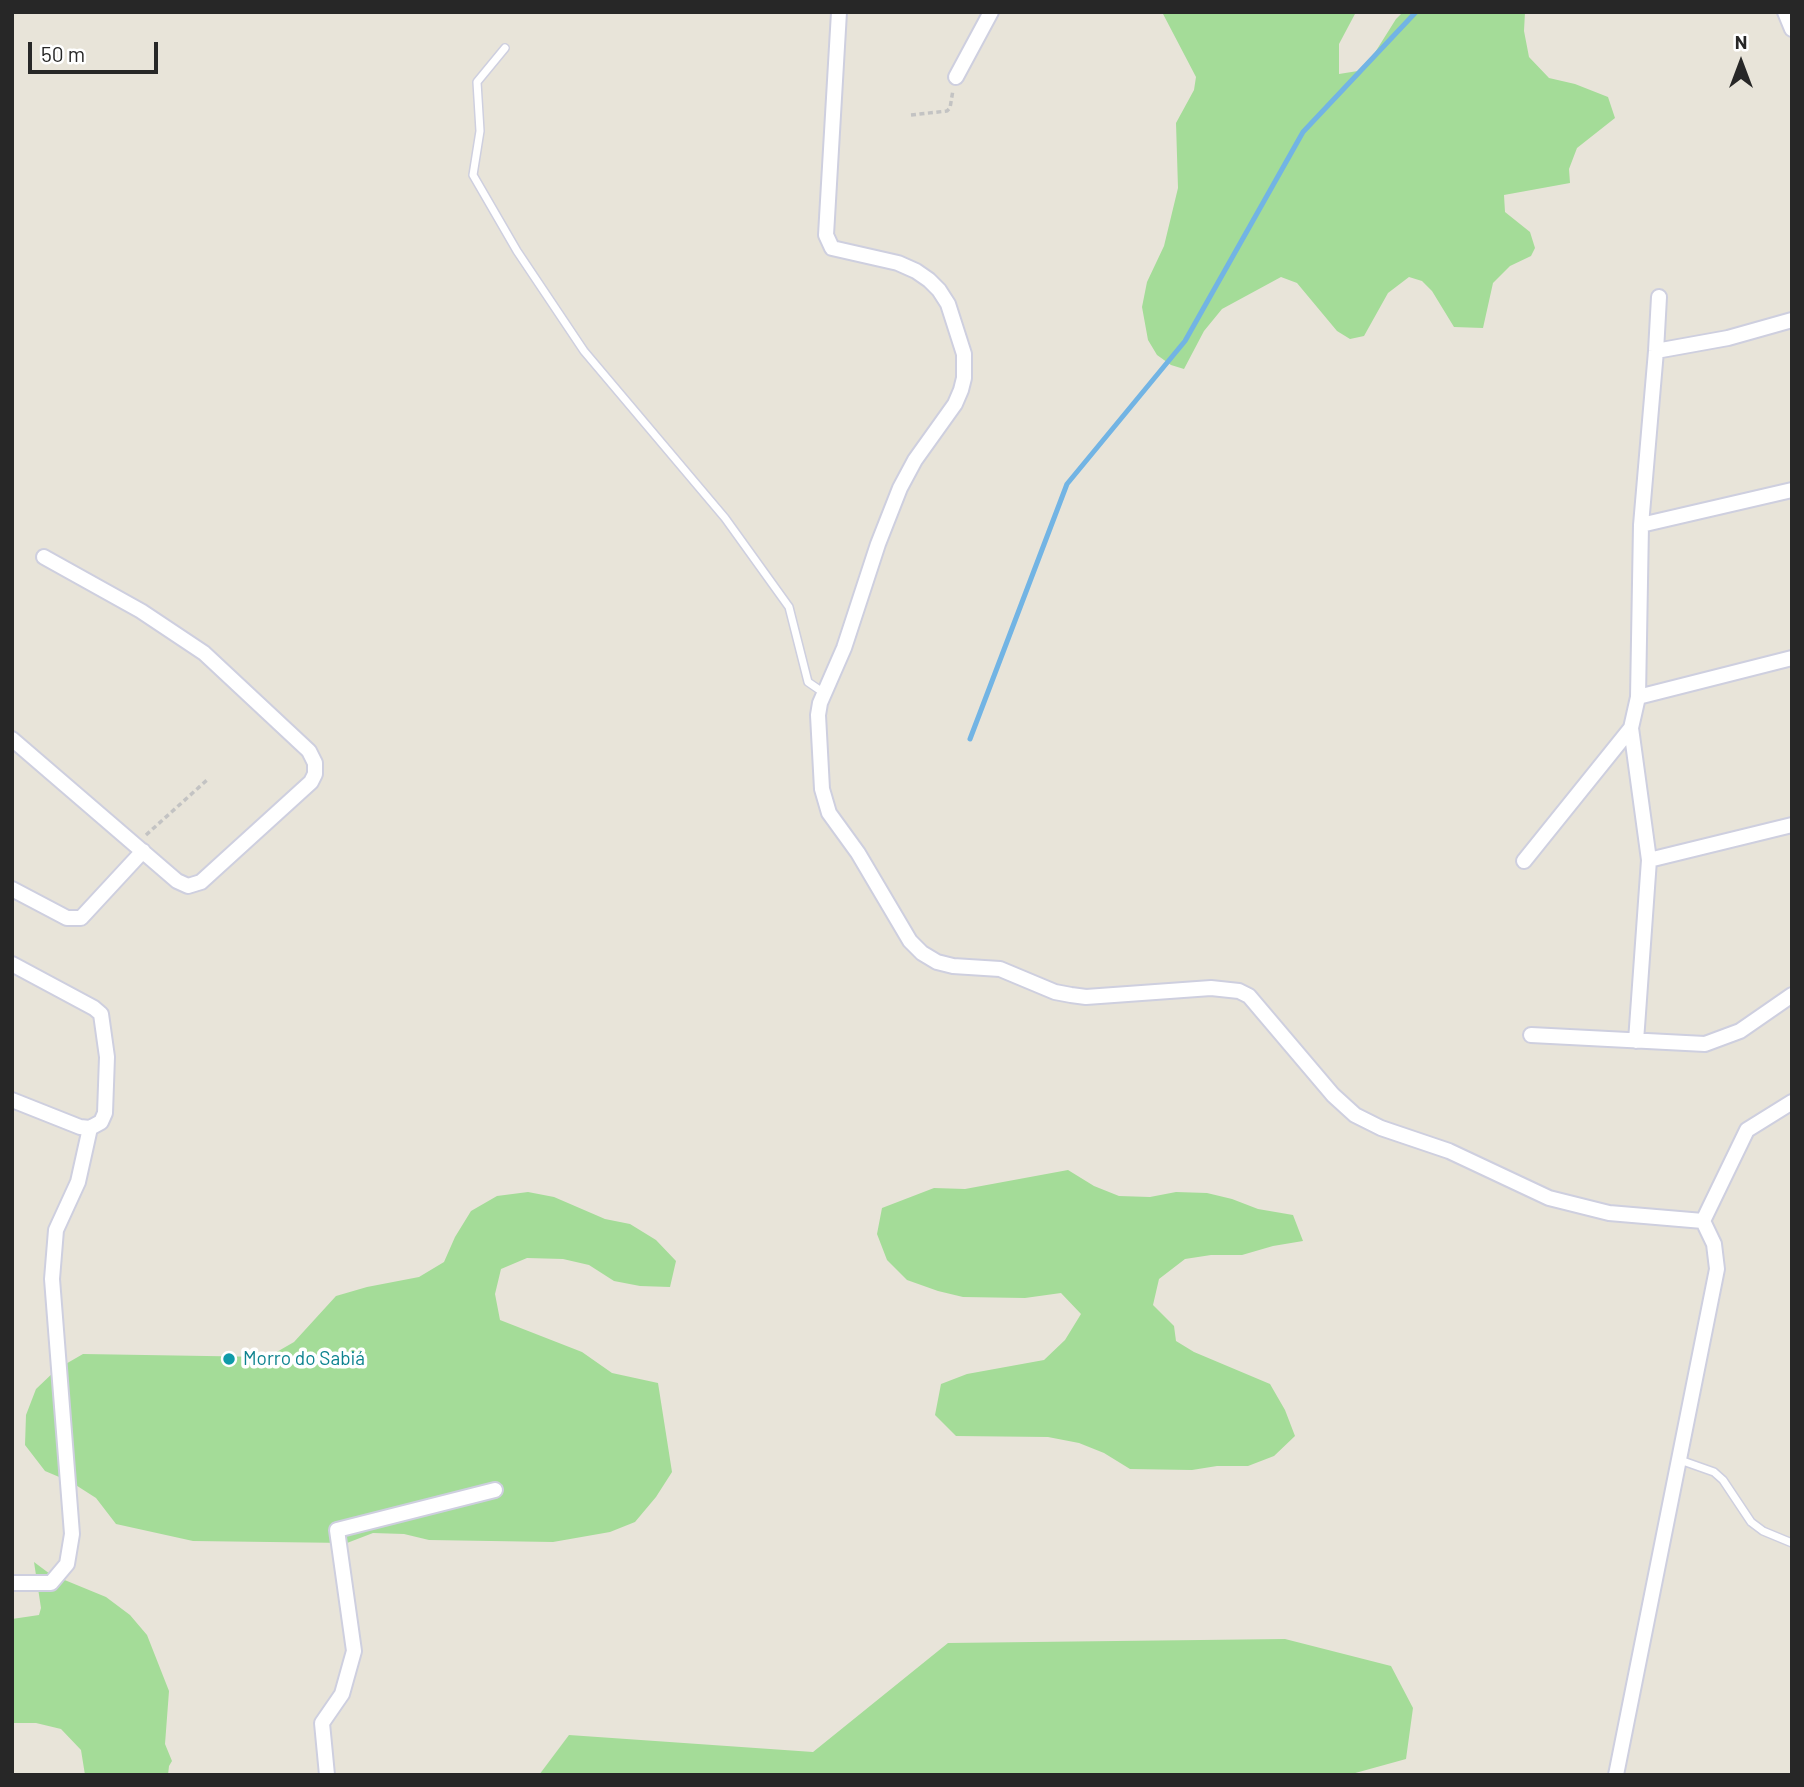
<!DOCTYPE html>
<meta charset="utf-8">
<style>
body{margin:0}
#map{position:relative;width:1804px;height:1787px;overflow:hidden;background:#e8e4d9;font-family:Barlow,sans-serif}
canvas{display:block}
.frame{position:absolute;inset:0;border:14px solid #272727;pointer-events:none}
.north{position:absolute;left:1706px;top:28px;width:70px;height:70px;-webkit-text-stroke:5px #fff;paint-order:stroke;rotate:0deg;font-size:19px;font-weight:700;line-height:28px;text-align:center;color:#272727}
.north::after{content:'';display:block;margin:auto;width:24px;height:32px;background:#272727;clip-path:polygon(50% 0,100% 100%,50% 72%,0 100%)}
.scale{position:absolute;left:28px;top:42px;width:130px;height:32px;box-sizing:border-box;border:4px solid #272727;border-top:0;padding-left:9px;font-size:21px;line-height:24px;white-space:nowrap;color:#272727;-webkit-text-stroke:5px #fff;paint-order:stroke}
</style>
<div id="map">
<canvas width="1804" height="1787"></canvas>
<div class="frame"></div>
<div class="north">N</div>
<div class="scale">50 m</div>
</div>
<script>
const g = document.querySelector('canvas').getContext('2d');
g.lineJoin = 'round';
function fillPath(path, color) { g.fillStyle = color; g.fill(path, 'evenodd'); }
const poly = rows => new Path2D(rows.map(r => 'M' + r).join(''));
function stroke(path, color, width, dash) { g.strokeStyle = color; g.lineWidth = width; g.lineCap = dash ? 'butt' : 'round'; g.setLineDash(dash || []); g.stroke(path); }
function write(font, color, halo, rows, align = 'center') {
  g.font = font + ' Barlow,sans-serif'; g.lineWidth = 7; g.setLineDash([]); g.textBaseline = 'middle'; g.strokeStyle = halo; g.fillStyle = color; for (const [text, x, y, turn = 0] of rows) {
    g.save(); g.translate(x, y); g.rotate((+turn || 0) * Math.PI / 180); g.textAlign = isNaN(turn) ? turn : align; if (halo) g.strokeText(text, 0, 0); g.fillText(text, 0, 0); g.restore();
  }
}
fillPath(poly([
 [1162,12,1356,12,1339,44,1339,74,1364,70,1396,19,1403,12,1525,12,1524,31,1529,57,1549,78,1575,84,1608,97,1615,118,1577,148,1569,169,1570,183,1504,195,1505,212,1530,232,1535,248,1531,256,1510,266,1493,283,1483,328,1454,327,1432,291,1422,281,1409,277,1388,293,1364,336,1350,339,1337,331,1297,283,1281,277,1222,309,1204,331,1184,369,1171,365,1157,355,1148,340,1142,307,1147,282,1164,246,1178,188,1176,123,1194,90,1196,77],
 [1068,1170,1094,1186,1119,1196,1150,1197,1176,1192,1207,1193,1232,1199,1258,1209,1293,1215,1303,1241,1273,1246,1242,1255,1211,1255,1185,1259,1159,1279,1153,1305,1174,1326,1176,1341,1194,1352,1270,1384,1285,1410,1295,1436,1274,1456,1248,1466,1217,1466,1192,1470,1130,1469,1104,1453,1079,1443,1048,1437,956,1436,935,1415,941,1384,967,1374,1044,1360,1065,1340,1081,1314,1061,1293,1025,1298,963,1297,938,1291,907,1280,887,1260,877,1234,882,1208,934,1188,965,1189],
 [528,1192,554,1197,605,1219,630,1224,656,1240,676,1261,670,1287,640,1286,614,1281,589,1265,563,1259,527,1258,501,1269,495,1294,500,1320,582,1352,612,1373,658,1383,672,1472,656,1497,635,1522,610,1532,553,1542,429,1540,404,1534,373,1533,347,1543,193,1541,116,1524,96,1498,71,1482,45,1471,25,1445,26,1415,36,1389,57,1369,83,1354,268,1357,294,1342,336,1296,367,1287,419,1277,444,1262,455,1237,471,1211,497,1196],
 [34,1562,50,1574,106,1597,130,1615,147,1635,169,1691,165,1744,172,1761,169,1766,168,1775,85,1775,81,1750,61,1729,36,1723,12,1723,12,1619,39,1615,41,1608],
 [1285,1639,1391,1666,1413,1708,1406,1759,1348,1775,539,1775,569,1735,813,1752,948,1643]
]), '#a4dc98');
stroke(poly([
 [970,739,1067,484,1185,341,1303,132,1416,12]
]), '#72b4e4', 5);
const lane = poly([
 [505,48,477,82,480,131,473,175,517,251,584,351,725,518,789,607,808,682,824,693],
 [1680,1460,1714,1472,1723,1480,1751,1522,1763,1531,1792,1543]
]);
const street = poly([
 [839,12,826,235,832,248,898,263,916,271,929,280,939,290,948,304,964,354,964,378,961,390,955,404,915,460,900,488,878,544,844,648,820,703,818,715,822,789,829,813,858,853,910,941,922,953,937,962,953,966,1000,969,1055,992,1071,995,1086,997,1211,988,1239,991,1249,996,1333,1095,1355,1115,1381,1128,1449,1151,1549,1198,1609,1213,1703,1221,1747,1130,1792,1102],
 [1785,12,1792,29],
 [956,77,991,12],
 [1656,351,1728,338,1792,320],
 [1641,525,1792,490],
 [1638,697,1792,658],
 [12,739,177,881,188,886,201,882,311,782,315,774,315,763,309,751,204,653,141,611,44,557],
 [1649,860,1792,825],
 [1524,861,1631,728],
 [12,889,67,918,81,918,143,851],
 [12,964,94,1008,101,1014,107,1057,105,1113,101,1122,90,1128],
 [1531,1035,1705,1044,1740,1031,1792,995],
 [1636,1041,1649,860,1631,728,1638,697,1641,525,1656,351,1659,297],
 [12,1100,80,1127,90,1128],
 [12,1583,51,1583,67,1564,72,1534,52,1279,56,1230,78,1182,90,1128],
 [327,1775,322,1723,342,1694,354,1651,337,1530,495,1490],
 [1616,1775,1717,1269,1714,1244,1703,1221]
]);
stroke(lane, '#cecfdf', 10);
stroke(street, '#cecfdf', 18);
stroke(poly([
 [911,115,947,111,950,108,953,90],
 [146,835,207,780]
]), '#c3c3c3', 3.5, [5, 3.5]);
stroke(lane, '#fff', 7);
stroke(street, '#fff', 14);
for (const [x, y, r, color] of [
 [229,1359,7,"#0f9aa8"]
]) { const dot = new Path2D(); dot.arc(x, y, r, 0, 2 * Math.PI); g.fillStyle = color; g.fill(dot); stroke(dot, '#fff', 2.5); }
write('19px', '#0d838f', '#fff', [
 ["Morro do Sabiá",243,1359]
], 'left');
</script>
